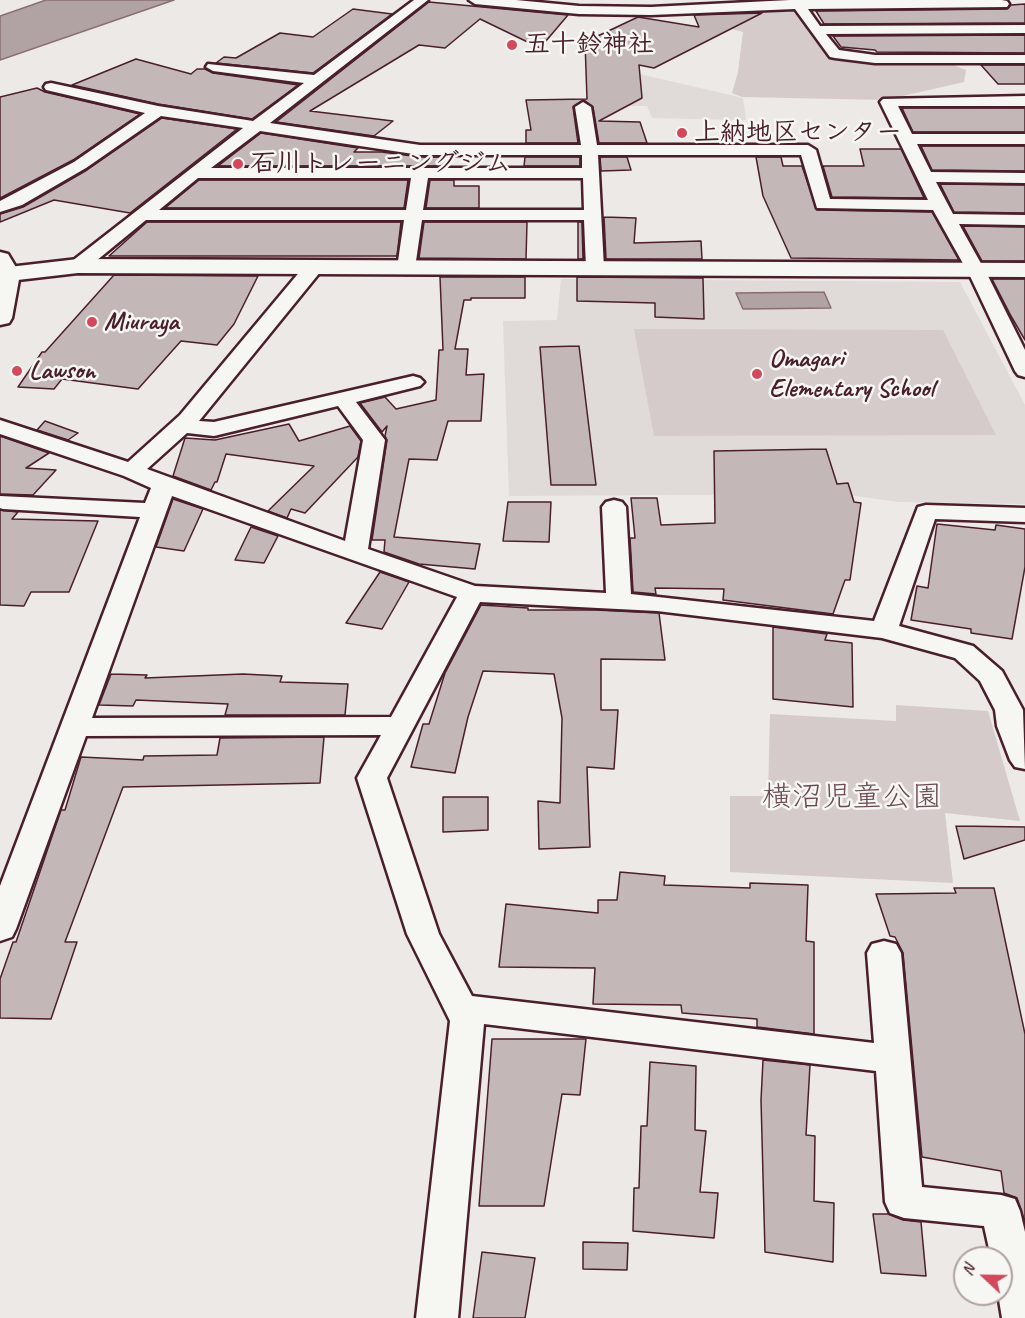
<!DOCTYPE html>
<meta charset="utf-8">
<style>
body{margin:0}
#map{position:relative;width:1025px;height:1318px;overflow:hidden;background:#ece9e6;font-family:Caveat,sans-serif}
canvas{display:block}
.north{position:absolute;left:953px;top:1246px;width:60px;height:60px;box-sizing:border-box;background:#f6f6f2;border:2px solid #b1a0a2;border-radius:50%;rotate:292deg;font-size:16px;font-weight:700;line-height:24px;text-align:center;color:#4a1f2b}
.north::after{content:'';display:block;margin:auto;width:21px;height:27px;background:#d1495b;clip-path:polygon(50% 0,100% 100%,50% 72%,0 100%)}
</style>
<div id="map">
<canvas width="1025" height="1318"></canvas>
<div class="north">N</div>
</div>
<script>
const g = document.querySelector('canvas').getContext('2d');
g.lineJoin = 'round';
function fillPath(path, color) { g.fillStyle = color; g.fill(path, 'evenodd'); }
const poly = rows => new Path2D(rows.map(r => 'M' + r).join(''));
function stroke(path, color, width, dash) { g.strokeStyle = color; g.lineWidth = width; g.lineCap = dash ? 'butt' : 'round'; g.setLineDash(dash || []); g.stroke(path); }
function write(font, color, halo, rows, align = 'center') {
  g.font = font + ' Caveat,"Klee One",sans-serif'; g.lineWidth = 5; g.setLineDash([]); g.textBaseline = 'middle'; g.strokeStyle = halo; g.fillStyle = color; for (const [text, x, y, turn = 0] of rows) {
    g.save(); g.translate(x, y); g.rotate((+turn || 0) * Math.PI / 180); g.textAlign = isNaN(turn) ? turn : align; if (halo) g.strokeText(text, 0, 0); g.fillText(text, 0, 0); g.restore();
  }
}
fillPath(poly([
 [588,62,743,98,746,120,652,118,647,106,591,106],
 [561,279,960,282,1025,405,1025,504,898,502,842,494,509,496,503,321,557,320]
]), '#e0dad8');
fillPath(poly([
 [750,10,795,10,830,53,943,61,966,70,964,82,885,100,742,97,732,93,738,72,743,32,732,29],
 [634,329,943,330,996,435,654,436],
 [896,705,988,711,1020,821,945,813,953,883,730,872,730,796,768,796,770,714,896,721]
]), '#d4cbca');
const water = poly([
 [46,0,174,0,0,60,0,16,46,0],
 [824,292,831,308,743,309,736,293,824,292]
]);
fillPath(water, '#b1a2a3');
stroke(water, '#886e73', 1.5);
const building = poly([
 [429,2,568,15,540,48,480,19,445,48,419,45,310,111,393,121,374,136,276,122,429,2],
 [1025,4,1025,23,824,24,816,11,1007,9,1011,5,1025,4],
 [353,9,392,14,313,73,216,63,224,57,236,58,280,33,313,37,353,9],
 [762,13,654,68,639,65,642,98,599,121,640,122,647,143,599,143,593,107,584,100,573,107,578,143,526,143,526,130,531,130,526,100,587,99,585,42,638,17,699,27,694,15,762,13],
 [1025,35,1025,53,877,52,875,50,841,47,833,36,1025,35],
 [136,59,191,74,197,69,205,69,213,73,298,85,252,119,158,104,72,85,136,59],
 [981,65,1025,65,1025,84,998,84,981,65],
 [37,88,45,92,140,114,73,160,0,198,0,97,37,88],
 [902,108,1025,108,1025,132,913,132,902,108],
 [162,118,237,129,130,213,54,200,0,222,0,214,23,207,87,170,162,118],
 [261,133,358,148,354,152,382,152,420,157,446,157,445,166,218,166,261,133],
 [921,146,1025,146,1025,171,932,170,921,146],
 [860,149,901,149,924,198,832,197,823,166,864,166,860,149],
 [525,157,580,157,580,166,524,166,525,157],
 [600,157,627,157,631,170,601,171,600,157],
 [756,157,781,157,783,166,802,166,817,210,932,212,959,260,791,258,763,196,756,157],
 [199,180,408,180,404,208,165,208,199,180],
 [430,180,454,180,454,186,479,186,479,208,426,208,430,180],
 [940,184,1025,185,1025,213,954,212,940,184],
 [604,217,636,218,634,243,701,241,702,259,606,259,604,217],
 [147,222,401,222,397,256,109,256,147,222],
 [424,222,527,222,526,259,419,258,424,222],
 [578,222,582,222,583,259,578,259,578,222],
 [963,226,1025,227,1025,261,982,261,963,226],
 [114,275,258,276,234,324,217,345,181,341,138,389,62,379,54,389,18,387,42,352,45,352,114,275],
 [440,277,525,277,525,298,471,298,471,300,464,300,455,349,468,349,466,375,484,374,481,421,448,421,437,460,409,459,394,537,480,544,475,569,419,564,384,552,385,540,372,540,387,440,385,436,387,426,382,432,360,403,385,397,396,409,436,400,439,350,443,350,440,277],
 [577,277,703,278,704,319,655,317,655,303,577,301,577,277],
 [992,279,1025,279,1025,340,1011,316,992,279],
 [579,346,596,485,551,485,540,347,579,346],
 [45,421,78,433,68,440,37,430,45,421],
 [289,424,299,441,350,426,361,441,358,457,305,513,291,509,287,518,268,511,314,466,226,454,217,482,215,482,211,490,173,476,185,438,215,440,289,424],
 [0,436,49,453,26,468,56,470,33,495,0,494,0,436],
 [826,449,837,484,848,483,854,502,861,503,850,580,845,580,833,614,723,600,724,589,655,588,656,594,633,592,630,538,635,538,631,498,657,498,661,525,715,523,714,451,826,449],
 [173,499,203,509,184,551,156,547,173,499],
 [508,502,551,502,549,542,503,541,508,502],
 [0,510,18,512,12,519,98,521,69,592,31,592,24,606,0,605,0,510],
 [937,524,995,530,996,525,1025,529,1025,567,1012,639,971,633,971,629,911,620,917,586,928,588,937,524],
 [251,527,278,536,264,563,235,560,251,527],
 [380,572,409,582,382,629,346,623,380,572],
 [481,605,528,608,528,610,595,610,659,613,665,660,601,659,601,710,618,710,614,769,587,767,590,847,539,849,538,801,560,803,562,718,554,674,483,671,468,717,455,773,411,767,423,724,429,724,445,673,481,605],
 [773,627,827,634,825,640,852,643,853,707,773,699,773,627],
 [111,674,147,675,145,678,243,674,282,676,280,682,348,684,345,715,225,715,228,704,136,700,133,706,99,705,111,674],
 [324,737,320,783,123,787,65,942,77,942,51,1019,0,1018,0,979,13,942,16,942,61,810,65,810,81,757,143,760,144,756,217,755,220,738,324,737],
 [443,797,488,797,488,830,443,832,443,797],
 [956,826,1025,827,1025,840,964,859,956,826],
 [620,872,665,876,664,885,750,888,750,883,808,885,806,941,814,942,814,1034,757,1027,757,1019,682,1013,681,1005,593,1004,595,968,499,967,506,904,598,913,598,900,617,900,620,872],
 [954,888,994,888,1025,1034,1025,1222,1017,1198,1004,1193,1001,1171,922,1157,903,953,895,937,890,936,876,894,956,893,954,888],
 [492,1039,586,1039,580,1095,562,1094,544,1206,479,1206,492,1039],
 [763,1060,810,1065,806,1135,815,1136,814,1201,834,1203,833,1262,765,1252,761,1100,763,1060],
 [650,1062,696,1066,695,1130,706,1131,700,1192,718,1193,714,1238,633,1231,634,1188,639,1188,641,1126,647,1126,650,1062],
 [873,1214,888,1214,903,1220,921,1222,926,1276,881,1273,873,1214],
 [583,1242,628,1243,627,1270,583,1269,583,1242],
 [482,1252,535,1258,525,1318,473,1318,482,1252]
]);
fillPath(building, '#c4b7b7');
stroke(building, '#4a1f2b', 1.5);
const minor = poly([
 [414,0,428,0,270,123,420,145,581,145,575,107,583,102,591,107,597,145,808,145,816,150,830,199,928,200,880,102,883,99,1025,96,1025,106,898,106,912,134,1025,134,1025,144,917,144,931,172,1025,173,1025,183,936,182,953,214,1025,215,1025,225,959,224,988,276,1025,350,1025,377,1018,375,1015,371,970,276,933,210,817,208,801,155,598,155,604,268,602,272,595,274,588,272,586,268,584,220,422,220,415,268,413,272,406,274,399,272,397,268,404,220,146,220,85,270,71,270,69,266,71,262,243,128,161,116,86,168,22,205,0,212,0,201,74,162,145,113,46,90,44,87,46,84,51,83,158,106,253,121,304,83,213,71,206,67,208,64,314,75,414,0],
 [260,131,420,155,582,155,582,168,211,168,260,131],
 [198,178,411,178,406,210,159,210,198,178],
 [428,178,583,178,584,210,423,210,428,178],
 [469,0,516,0,579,6,651,7,790,0,1002,0,1007,1,1009,4,1007,7,808,9,820,26,1025,25,1025,33,826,34,839,50,875,55,1025,55,1025,63,875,63,835,58,830,57,795,9,651,15,579,14,475,4,469,0],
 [314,261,321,263,323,267,321,271,199,421,214,422,413,376,420,378,424,382,420,386,356,402,385,440,368,549,475,586,606,593,602,507,606,502,614,500,622,502,626,507,631,594,874,621,918,507,926,505,1025,508,1025,522,935,519,899,626,973,646,1002,671,1023,710,1025,769,1015,767,1010,760,997,726,995,710,980,681,955,658,882,638,657,611,480,602,387,778,439,934,472,996,874,1043,867,953,872,944,884,941,896,944,901,953,922,1187,1001,1195,1015,1199,1020,1211,1025,1232,1025,1318,1002,1318,998,1294,1001,1294,1001,1258,991,1258,984,1226,904,1218,890,1213,885,1202,876,1071,484,1024,458,1318,416,1318,450,1021,407,934,357,778,381,735,86,736,16,929,12,937,0,941,0,886,140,517,3,509,0,508,0,496,145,503,151,488,124,476,0,434,0,420,128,462,180,415,307,263,314,261],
 [338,406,363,440,345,541,147,469,187,433,214,436,338,406],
 [172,496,457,597,391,717,92,718,172,496]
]);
const tertiary = poly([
 [78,259,1025,263,1025,277,78,273,9,281,0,278,1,269,9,267,78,259]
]);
const trunk = poly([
 [0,252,8,254,20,274,12,318,9,323,0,325,0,252]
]);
stroke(minor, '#4a1f2b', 5);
stroke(tertiary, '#4a1f2b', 5);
stroke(trunk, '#4a1f2b', 5);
fillPath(minor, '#f6f6f2');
fillPath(tertiary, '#f6f6f2');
fillPath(trunk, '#f6f6f2');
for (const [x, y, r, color] of [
 [512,45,6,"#d1495b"],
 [682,133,6,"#d1495b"],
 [238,164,6,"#d1495b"],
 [92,322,6,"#d1495b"],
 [17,371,6,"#d1495b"],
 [757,374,6,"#d1495b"]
]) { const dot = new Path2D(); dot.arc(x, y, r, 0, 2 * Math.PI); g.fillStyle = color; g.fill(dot); stroke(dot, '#f6f6f2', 2); }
write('bold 26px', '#4a1f2b', '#f6f6f2', [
 ["五十鈴神社",524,45],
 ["上納地区センター",694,133],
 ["石川トレーニングジム",250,164],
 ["Miuraya",104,322],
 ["Omagari",769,359],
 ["Elementary School",769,389],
 ["Lawson",29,371]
], 'left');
write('30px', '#6c4a53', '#f6f6f2', [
 ["横沼児童公園",852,798]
]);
</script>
